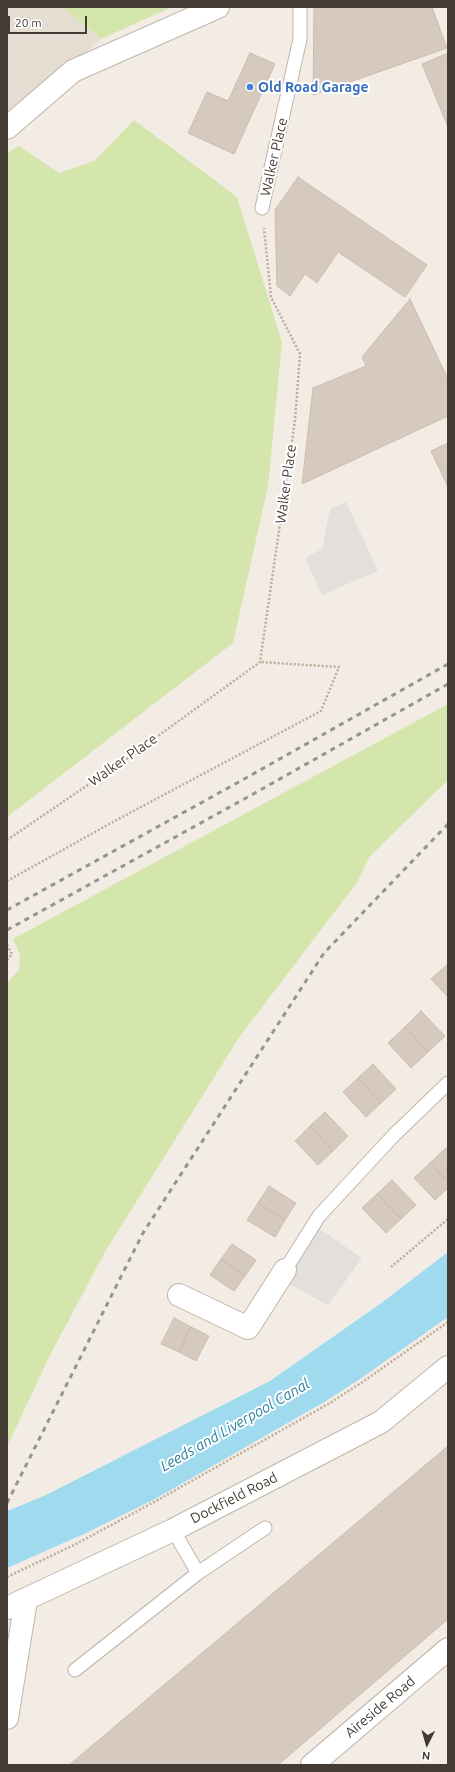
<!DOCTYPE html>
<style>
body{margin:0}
#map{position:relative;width:455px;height:1772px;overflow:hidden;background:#f2ece4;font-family:Ubuntu,sans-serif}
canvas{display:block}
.frame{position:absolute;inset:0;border:8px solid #443c34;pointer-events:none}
.north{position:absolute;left:407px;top:1724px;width:40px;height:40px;-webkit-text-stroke:3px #fff;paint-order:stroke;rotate:185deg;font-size:11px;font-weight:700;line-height:16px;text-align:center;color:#443c34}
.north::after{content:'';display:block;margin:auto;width:14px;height:18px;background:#443c34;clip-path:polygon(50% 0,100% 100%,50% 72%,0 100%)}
.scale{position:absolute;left:8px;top:16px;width:79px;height:18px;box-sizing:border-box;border:2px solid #443c34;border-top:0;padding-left:5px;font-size:12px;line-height:14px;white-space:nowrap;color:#443c34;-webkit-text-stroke:3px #fff;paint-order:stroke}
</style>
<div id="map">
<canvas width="455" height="1772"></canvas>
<div class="frame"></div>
<div class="north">N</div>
<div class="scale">20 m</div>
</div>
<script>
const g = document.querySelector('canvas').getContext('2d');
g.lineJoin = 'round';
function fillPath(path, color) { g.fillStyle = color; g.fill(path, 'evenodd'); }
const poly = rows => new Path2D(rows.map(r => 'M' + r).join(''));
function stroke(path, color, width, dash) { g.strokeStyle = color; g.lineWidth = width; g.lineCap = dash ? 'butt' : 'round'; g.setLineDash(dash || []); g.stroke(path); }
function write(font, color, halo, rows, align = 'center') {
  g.font = font + ' Ubuntu,sans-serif'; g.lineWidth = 4; g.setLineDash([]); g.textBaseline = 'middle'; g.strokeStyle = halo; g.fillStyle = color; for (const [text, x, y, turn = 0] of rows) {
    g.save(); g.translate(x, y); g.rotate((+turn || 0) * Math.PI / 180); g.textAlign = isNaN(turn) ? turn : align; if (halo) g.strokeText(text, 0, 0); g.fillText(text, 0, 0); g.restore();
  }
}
fillPath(poly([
 [7,7,20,8,63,7,101,39,7,124]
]), '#e6ddd2');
fillPath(poly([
 [63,7,172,7,101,39],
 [134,120,237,197,282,342,268,486,233,643,7,817,7,153,19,146,59,173,94,161],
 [448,704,448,780,369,857,358,881,238,1039,106,1250,49,1357,7,1447,7,983,19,970,20,955,13,939]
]), '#d5e6ad');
fillPath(poly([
 [346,502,378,571,322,595,305,558,322,549,330,509],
 [314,1225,362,1258,328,1305,279,1279]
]), '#e3dfdd');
fillPath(poly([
 [448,1252,448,1317,357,1381,326,1401,155,1499,84,1534,7,1568,7,1511,44,1496,270,1381,380,1304]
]), '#a0daef');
const building = poly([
 [314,7,432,7,447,48,313,95,314,7],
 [250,53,275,64,234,154,188,133,207,92,228,101,250,53],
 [448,53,448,127,422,64,448,53],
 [298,177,427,265,405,297,338,252,317,283,305,274,290,296,277,286,275,210,298,177],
 [410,299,448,379,448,416,302,484,313,388,366,366,362,357,410,299],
 [448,443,448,487,431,451,448,443],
 [447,965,448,966,448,997,431,979,447,965],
 [421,1011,445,1036,428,1052,405,1027,421,1011],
 [405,1027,428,1052,411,1068,388,1043,405,1027],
 [373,1064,396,1089,381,1103,358,1078,373,1064],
 [358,1078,381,1103,366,1117,343,1092,358,1078],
 [325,1112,348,1136,333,1151,310,1126,325,1112],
 [310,1126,333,1151,318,1165,295,1141,310,1126],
 [446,1148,448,1151,448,1182,430,1163,446,1148],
 [430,1163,448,1182,448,1188,435,1200,414,1178,430,1163],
 [392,1180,416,1205,401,1219,377,1194,392,1180],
 [269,1186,296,1203,285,1220,258,1203,269,1186],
 [377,1194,401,1219,386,1233,362,1208,377,1194],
 [258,1203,285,1220,275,1237,247,1220,258,1203],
 [232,1244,256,1260,245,1276,221,1259,232,1244],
 [221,1259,245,1276,234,1291,210,1275,221,1259],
 [174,1318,191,1327,179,1352,161,1344,174,1318],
 [191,1327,209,1336,196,1361,179,1352,191,1327],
 [448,1446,448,1619,278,1765,69,1765,448,1446]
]);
fillPath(building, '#d6c9bd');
stroke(building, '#cebcad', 1);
const service = poly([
 [262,208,300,39,300,7],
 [285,1270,319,1216,393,1136,448,1083],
 [173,1530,198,1573],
 [75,1670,198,1573,265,1528]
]);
const minor = poly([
 [179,1295,248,1328,285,1270],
 [7,1608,173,1530,381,1422,448,1367],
 [7,1718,26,1600],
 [312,1765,448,1649]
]);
const tertiary = poly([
 [7,128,73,71,218,7]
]);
stroke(service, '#c0b5aa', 15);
stroke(minor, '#c0b5aa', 24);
stroke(tertiary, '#c0b5aa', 24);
stroke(poly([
 [7,840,129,757,260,662,295,420,300,354,271,297,264,228],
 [7,881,111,823,321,711,339,667,260,662],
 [7,945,12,954,7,960],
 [391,1267,448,1219],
 [7,1577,78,1543,156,1501,330,1403,361,1383,448,1322]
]), '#bfac98', 2.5, [2, 2]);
stroke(service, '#fff', 13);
stroke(minor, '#fff', 22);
stroke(tertiary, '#fff', 22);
stroke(poly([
 [7,910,246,778,448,664],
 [7,930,255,793,448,684],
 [7,1503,143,1233,324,953,448,824]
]), '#949494', 3, [5, 5]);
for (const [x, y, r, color] of [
 [250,87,4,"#3f7fe0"]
]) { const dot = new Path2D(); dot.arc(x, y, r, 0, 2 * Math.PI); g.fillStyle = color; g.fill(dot); stroke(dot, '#fff', 1.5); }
write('bold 14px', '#366cbe', '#fff', [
 ["Old Road Garage",258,87]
], 'left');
write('14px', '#443c34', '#fff', [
 ["Walker Place",274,157,-77],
 ["Walker Place",286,484,-82],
 ["Walker Place",123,760,-35],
 ["Dockfield Road",234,1498,-27],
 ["Aireside Road",380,1707,-40]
]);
write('italic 15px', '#2c7f9e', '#fff', [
 ["Leeds and Liverpool Canal",235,1425,-30]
]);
</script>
